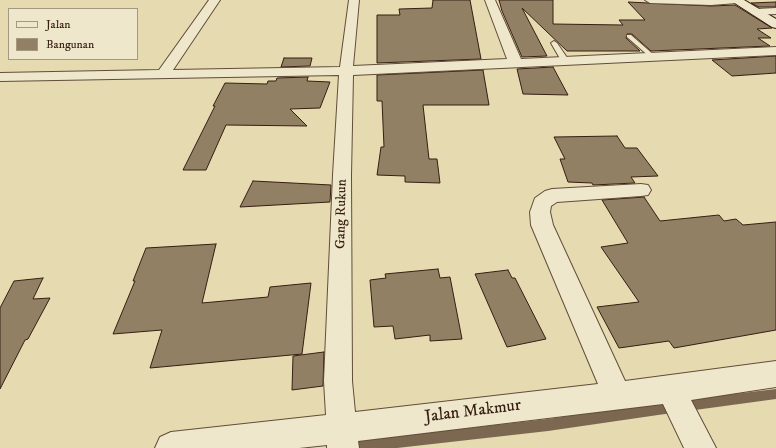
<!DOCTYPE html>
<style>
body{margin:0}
#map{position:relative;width:776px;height:448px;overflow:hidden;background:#e5dab0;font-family:"IM FELL DW Pica",serif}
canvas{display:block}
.legend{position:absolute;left:8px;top:8px;width:130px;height:52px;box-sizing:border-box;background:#eee7cc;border:1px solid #a59782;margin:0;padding:5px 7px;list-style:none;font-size:12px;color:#371e12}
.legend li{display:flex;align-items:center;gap:8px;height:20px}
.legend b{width:20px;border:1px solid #a59782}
</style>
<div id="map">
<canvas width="776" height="448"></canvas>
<ul class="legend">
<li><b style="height:5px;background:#eee7cc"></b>Jalan</li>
<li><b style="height:11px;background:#918064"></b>Bangunan</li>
</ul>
</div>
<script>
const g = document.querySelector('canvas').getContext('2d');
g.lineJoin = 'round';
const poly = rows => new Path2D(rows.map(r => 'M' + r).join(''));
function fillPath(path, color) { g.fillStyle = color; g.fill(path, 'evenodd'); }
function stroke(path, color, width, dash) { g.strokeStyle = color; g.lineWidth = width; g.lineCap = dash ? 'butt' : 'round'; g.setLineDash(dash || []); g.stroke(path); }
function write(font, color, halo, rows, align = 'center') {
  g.font = font + ' "IM FELL DW Pica",serif'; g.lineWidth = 3; g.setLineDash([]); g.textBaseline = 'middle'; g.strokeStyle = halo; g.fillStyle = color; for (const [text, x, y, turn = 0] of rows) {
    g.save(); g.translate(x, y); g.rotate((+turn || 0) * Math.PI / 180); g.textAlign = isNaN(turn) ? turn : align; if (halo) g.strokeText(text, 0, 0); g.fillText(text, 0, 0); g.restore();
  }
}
fillPath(poly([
 [776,389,776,399,658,415,548,431,397,448,339,448,341,444,345,442,548,419,658,403,776,389]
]), '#7c6850');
const building = poly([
 [433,0,470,0,481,59,377,63,377,15,400,15,399,9,432,8,433,0],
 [499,0,553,0,553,24,623,25,619,20,645,20,628,2,711,6,735,5,772,28,757,29,771,38,758,38,770,46,651,51,632,34,627,34,626,38,640,51,567,51,522,8,547,56,522,57,502,11,499,0],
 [776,2,776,7,759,7,751,3,776,2],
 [776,56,776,73,732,76,712,60,776,56],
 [284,58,312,58,310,66,281,67,284,58],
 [553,67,568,95,523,94,517,69,553,67],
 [483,70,489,105,423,105,429,159,437,159,440,183,405,182,405,176,377,175,381,147,384,147,382,101,377,101,377,75,483,70],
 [308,77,307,81,330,82,320,108,290,109,307,126,226,125,206,170,183,170,215,106,213,106,225,83,267,84,268,81,276,81,277,78,308,77],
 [617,136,625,148,637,148,658,176,631,177,635,183,593,185,592,183,568,182,560,159,565,159,554,137,617,136],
 [253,181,331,185,330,202,240,207,253,181],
 [644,197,660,221,719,215,724,221,736,219,743,225,776,222,776,330,674,348,669,341,619,348,597,307,639,302,601,247,628,243,602,200,644,197],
 [216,244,202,303,268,297,270,287,311,283,302,354,150,368,162,330,113,334,135,281,133,281,146,248,216,244],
 [438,269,440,278,450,277,462,339,430,341,430,335,395,339,393,326,374,327,370,280,386,278,385,274,438,269],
 [508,270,512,278,515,278,546,339,507,347,475,274,508,270],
 [43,278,33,299,50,298,28,339,25,340,0,389,0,308,14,281,43,278],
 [324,352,323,386,292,390,293,356,324,352]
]);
fillPath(building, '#918064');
stroke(building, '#371e12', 1);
const lane = poly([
 [627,35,631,35,655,56,655,58,651,58,627,37,627,35],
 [554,41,557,43,570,62,569,64,566,64,562,62,551,43,554,41]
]);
const street = poly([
 [209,0,220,0,173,70,340,67,349,0,359,0,353,66,507,59,485,0,495,0,521,59,776,47,776,55,353,75,351,175,352,381,355,412,598,384,531,225,530,212,535,198,545,191,552,189,641,184,648,185,651,190,648,195,641,196,557,202,551,206,550,212,553,225,625,381,776,361,776,387,691,400,716,448,684,448,663,404,358,441,359,448,327,448,327,445,299,448,155,448,160,437,171,432,326,415,324,381,333,175,339,75,0,81,0,73,159,70,209,0],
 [645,0,742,0,737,3,711,5,650,3,645,0],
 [776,8,776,14,756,15,752,14,750,12,752,10,756,9,776,8]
]);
const secondary = poly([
 [730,0,744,0,776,19,776,28,772,27,730,0]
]);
stroke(lane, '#624d3a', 2);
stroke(street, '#624d3a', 2);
stroke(secondary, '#371e12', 2);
fillPath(lane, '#eee7cc');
fillPath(street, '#eee7cc');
fillPath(secondary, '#eee7cc');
write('14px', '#371e12', '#eee7cc', [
 ["Gang Rukun",342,214,-89]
]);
write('17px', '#371e12', '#eee7cc', [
 ["Jalan Makmur",473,412,-7]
]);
</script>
